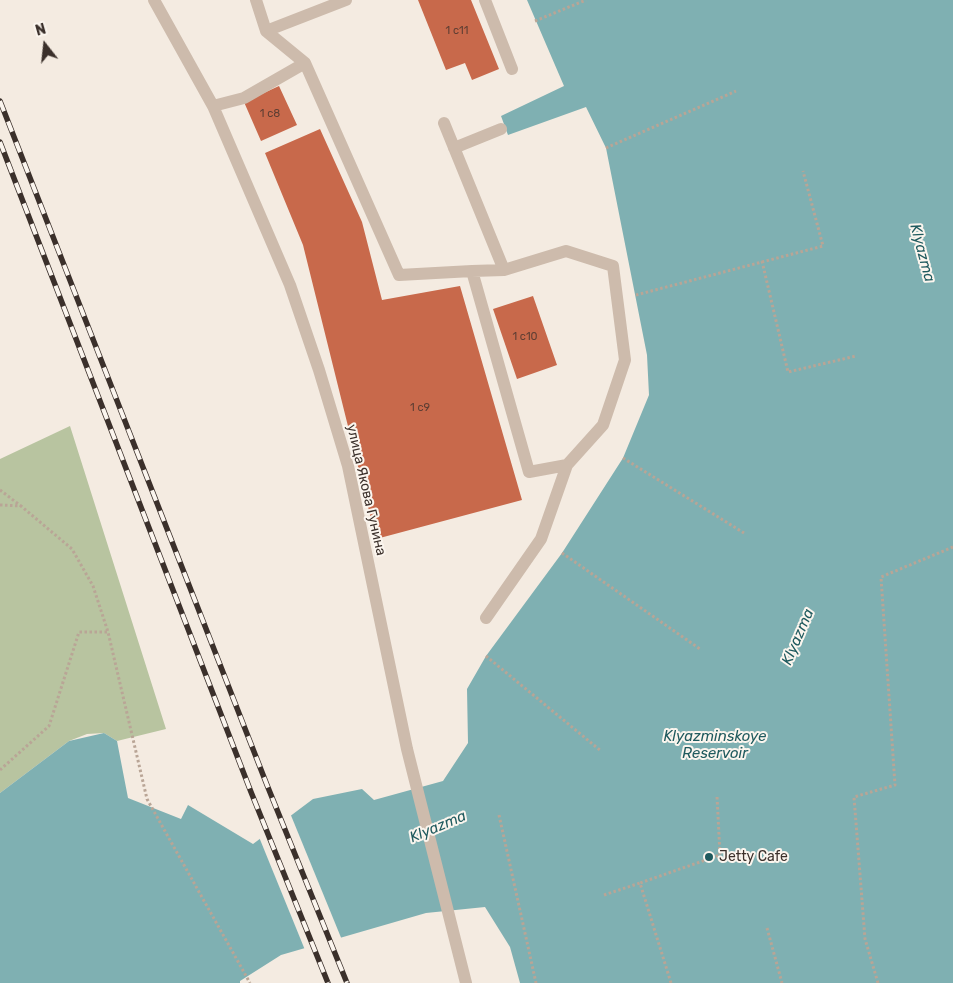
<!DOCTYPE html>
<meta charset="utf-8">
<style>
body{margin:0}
#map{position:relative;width:953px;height:983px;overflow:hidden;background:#f4ebe1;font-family:Rubik,sans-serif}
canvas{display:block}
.north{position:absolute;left:20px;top:20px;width:50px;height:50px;-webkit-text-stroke:4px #fbf5ee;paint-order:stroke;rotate:344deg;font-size:14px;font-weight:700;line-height:20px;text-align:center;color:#3b302b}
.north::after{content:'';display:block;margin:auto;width:18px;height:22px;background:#3b302b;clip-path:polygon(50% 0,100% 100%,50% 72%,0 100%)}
</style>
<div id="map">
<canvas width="953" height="983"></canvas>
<div class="north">N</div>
</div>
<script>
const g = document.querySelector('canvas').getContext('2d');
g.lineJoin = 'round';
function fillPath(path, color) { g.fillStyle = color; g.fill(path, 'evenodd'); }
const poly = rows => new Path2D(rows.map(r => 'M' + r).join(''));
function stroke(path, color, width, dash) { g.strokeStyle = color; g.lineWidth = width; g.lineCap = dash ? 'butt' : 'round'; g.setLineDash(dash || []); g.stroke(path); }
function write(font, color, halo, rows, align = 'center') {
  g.font = font + ' Rubik,sans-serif'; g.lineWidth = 4; g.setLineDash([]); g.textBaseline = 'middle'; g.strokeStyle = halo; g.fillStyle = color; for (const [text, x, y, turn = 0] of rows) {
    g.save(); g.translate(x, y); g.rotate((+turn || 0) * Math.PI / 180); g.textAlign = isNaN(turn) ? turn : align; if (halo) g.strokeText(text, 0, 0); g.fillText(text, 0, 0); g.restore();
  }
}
fillPath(poly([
 [70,426,166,729,117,741,104,733,87,734,69,741,0,793,0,459]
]), '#b8c4a0');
fillPath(poly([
 [527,0,953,0,953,983,520,983,510,947,485,907,426,913,281,955,240,981,240,983,0,983,0,793,69,741,104,733,117,741,128,798,181,819,188,805,253,844,313,799,362,789,374,800,443,781,468,743,467,689,486,656,562,553,623,458,649,395,647,355,606,148,586,107,508,135,501,116,564,86]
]), '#7fb0b2');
fillPath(poly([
 [290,813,342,940,305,950,259,837]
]), '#f4ebe1');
fillPath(poly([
 [418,0,471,0,499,69,472,80,465,63,446,70],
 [279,86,297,125,261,141,244,102],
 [320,129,362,222,382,300,460,286,522,500,376,539,303,245,265,153],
 [533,296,557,365,517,379,493,309]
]), '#c8694b');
stroke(poly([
 [535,21,586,0],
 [606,148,736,91],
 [762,261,788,372,856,356],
 [636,295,823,246,803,171],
 [623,458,744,533],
 [0,490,21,506],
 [0,505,21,506,72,549,93,586,108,632,147,799,250,983],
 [562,553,700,649],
 [486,656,601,751],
 [0,770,49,726,79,632,108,632],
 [499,815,536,983],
 [604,895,640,883],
 [767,928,782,983],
 [671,983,640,883,720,855,717,796],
 [878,983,865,939,854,797,895,785,881,577,953,547]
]), '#b9a596', 3, [2.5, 2.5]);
stroke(poly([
 [154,0,213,106,290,285,319,370,348,466,407,749,466,983],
 [256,0,266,31,305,63,399,275,472,271,504,270,566,251,613,266,625,360,603,425,567,465,529,472,472,271],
 [485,0,512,69],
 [266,31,346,0],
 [213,106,244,98,305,63],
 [444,123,504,270],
 [454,148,501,129],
 [486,618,541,539,567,465]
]), '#cdbbac', 12);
const rail = poly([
 [0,101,267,785,347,983],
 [0,142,251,792,328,983]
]);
stroke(rail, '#3b302b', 5.5);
stroke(rail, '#fbf5ee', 4, [11]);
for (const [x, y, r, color] of [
 [709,857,5,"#1f5a5e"]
]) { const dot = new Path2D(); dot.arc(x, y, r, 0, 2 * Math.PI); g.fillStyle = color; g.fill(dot); stroke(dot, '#fbf5ee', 2); }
write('11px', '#5e3e33', null, [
 ["1 с11",457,31],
 ["1 с8",270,114],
 ["1 с10",525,337],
 ["1 с9",420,408]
]);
write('14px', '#3b302b', '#fbf5ee', [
 ["улица Якова Гунина",366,490,77]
]);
write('14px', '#3b302b', '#fbf5ee', [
 ["Jetty Cafe",719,857]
], 'left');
write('italic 15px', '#1f5a5e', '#fbf5ee', [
 ["Klyazma",922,253,75],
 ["Klyazma",798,637,-67],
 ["Klyazminskoye",715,737],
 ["Reservoir",715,754],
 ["Klyazma",438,827,-23]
]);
</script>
